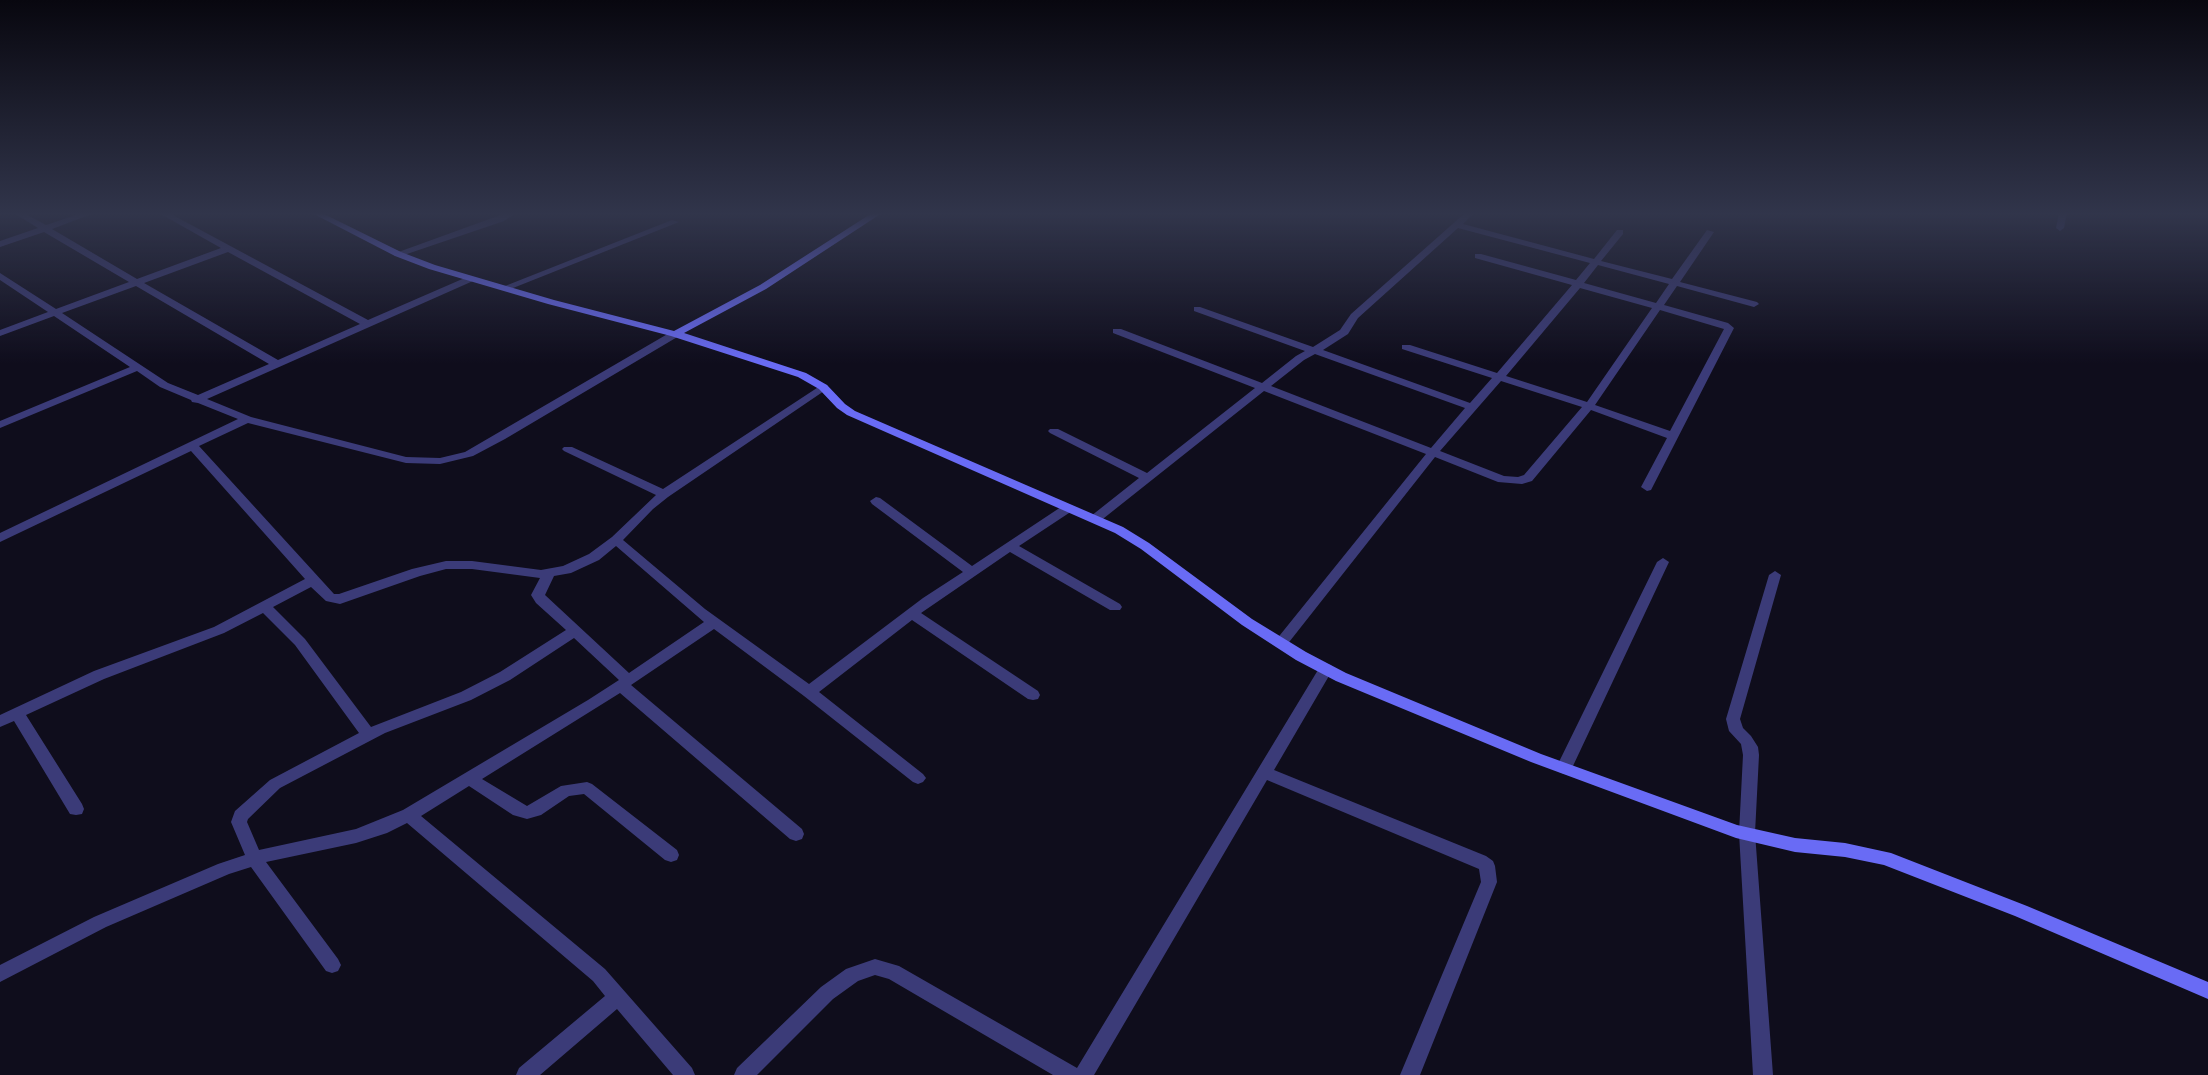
<!DOCTYPE html>
<style>
body{margin:0}
canvas{display:block;background:#0f0d1c}
</style>
<canvas width="2208" height="1075"></canvas>
<script>
const g = document.querySelector('canvas').getContext('2d');
g.lineJoin = 'round';
const poly = rows => new Path2D(rows.map(r => 'M' + r).join(''));
function fillPath(path, color) { g.fillStyle = color; g.fill(path, 'evenodd'); }
fillPath(poly([
 [14,213,24,213,46,225,82,213,94,213,52,229,137,279,221,248,159,213,169,213,368,320,467,277,473,277,473,281,207,399,251,417,406,457,440,458,465,452,671,332,679,332,679,336,505,439,473,456,440,464,406,463,248,423,199,446,334,594,339,594,412,569,446,561,472,561,541,570,563,566,589,554,612,537,656,495,564,451,562,449,564,447,572,447,663,489,823,384,827,385,828,387,827,389,668,497,653,509,623,540,705,609,809,684,923,598,963,572,872,504,870,501,876,497,880,498,972,566,1064,505,1072,505,1074,508,1072,511,1019,546,1120,604,1122,607,1120,610,1110,610,1010,552,921,613,1038,691,1040,695,1038,699,1033,700,1028,699,912,620,819,692,923,774,926,778,923,782,918,784,913,782,804,696,714,629,631,685,802,829,804,834,802,839,796,841,790,839,620,693,482,779,527,806,561,786,587,782,592,784,677,850,679,855,677,860,671,862,665,860,584,794,569,796,541,815,527,819,513,815,469,786,421,816,605,969,692,1068,695,1075,673,1075,617,1009,540,1075,516,1075,519,1068,605,996,593,981,407,823,387,833,356,843,266,862,338,959,341,965,338,971,332,973,326,971,251,867,229,874,106,927,0,982,0,965,94,917,218,864,245,855,231,822,235,811,270,780,359,733,295,645,263,613,224,633,104,679,26,715,82,804,84,809,82,814,76,815,70,814,14,721,0,727,0,715,94,671,214,627,305,579,191,451,0,542,0,533,238,419,198,403,192,402,191,400,160,387,137,371,0,428,0,421,130,367,54,316,0,336,0,330,48,312,0,280,0,273,56,309,129,282,44,232,0,247,0,241,38,228,14,213],
 [228,252,360,324,278,360,144,283,228,252],
 [136,286,269,364,198,395,168,383,62,313,136,286],
 [616,546,704,622,629,673,545,595,554,576,571,573,599,560,616,546],
 [446,569,472,569,540,578,531,595,536,603,566,630,500,672,461,692,371,727,305,639,273,607,311,587,326,601,340,604,420,576,446,569],
 [574,638,619,680,588,700,403,810,356,829,259,850,247,822,248,819,280,788,385,733,471,700,510,680,574,638],
 [506,213,516,213,504,221,401,256,395,256,393,254,506,213],
 [1465,213,1474,213,1463,224,1594,259,1617,230,1623,230,1623,234,1601,261,1672,279,1707,230,1714,232,1680,282,1757,302,1759,304,1754,307,1677,286,1664,305,1728,323,1734,328,1651,490,1647,491,1641,487,1667,438,1591,410,1532,481,1522,484,1498,482,1435,457,1286,646,1281,648,1276,646,1274,643,1276,640,1426,454,1264,391,1099,522,1091,522,1089,519,1091,516,1139,478,1050,433,1048,431,1050,429,1058,429,1147,473,1255,388,1113,333,1113,329,1121,329,1262,383,1296,356,1305,351,1194,311,1194,307,1200,307,1313,347,1340,330,1351,314,1465,213],
 [1458,228,1590,263,1576,280,1481,254,1475,254,1475,258,1572,285,1497,373,1410,345,1402,345,1402,349,1492,378,1470,403,1323,350,1348,334,1358,318,1458,228],
 [1598,265,1669,284,1656,303,1584,283,1598,265],
 [1580,288,1652,308,1587,402,1506,376,1580,288],
 [1660,310,1724,329,1670,431,1595,405,1660,310],
 [1315,354,1465,408,1431,448,1271,386,1304,360,1315,354],
 [1501,381,1582,407,1524,475,1518,477,1504,476,1440,451,1501,381],
 [2059,213,2067,213,2064,228,2060,231,2056,228,2059,213],
 [672,220,679,222,508,290,502,290,500,288,672,220],
 [1663,558,1669,562,1572,768,1569,772,1564,774,1559,772,1556,768,1657,562,1663,558],
 [1775,571,1781,575,1740,719,1743,728,1751,736,1758,747,1759,755,1755,833,1773,1075,1753,1075,1739,833,1743,755,1741,744,1729,731,1726,719,1769,575,1775,571],
 [1326,664,1331,665,1333,669,1274,770,1486,856,1493,861,1495,866,1497,882,1420,1075,1400,1075,1481,882,1479,869,1267,780,1094,1075,1053,1075,889,979,875,975,858,981,833,999,757,1075,734,1075,737,1068,821,987,846,969,875,959,899,966,1077,1068,1321,665,1326,664]
]), '#3b3b78');
fillPath(poly([
 [312,213,322,213,401,252,435,265,554,300,674,331,760,285,872,213,882,213,766,289,684,333,806,373,827,385,845,404,855,411,1123,527,1149,543,1252,619,1306,652,1346,673,1541,754,1737,825,1795,838,1845,843,1891,853,2027,906,2208,982,2208,999,2015,916,1884,865,1845,857,1795,852,1736,838,1531,762,1336,681,1296,660,1242,625,1141,549,1115,533,847,415,837,408,819,389,798,377,671,336,548,304,429,269,395,256,312,213]
]), '#696bf5');
const sky = g.createLinearGradient(0, 0, 0, 363);
sky.addColorStop(0, '#08070f');
sky.addColorStop(0.59, '#31354b');
sky.addColorStop(1, '#31354b00');
g.fillStyle = sky;
g.fillRect(0, 0, 2208, 363);
</script>
